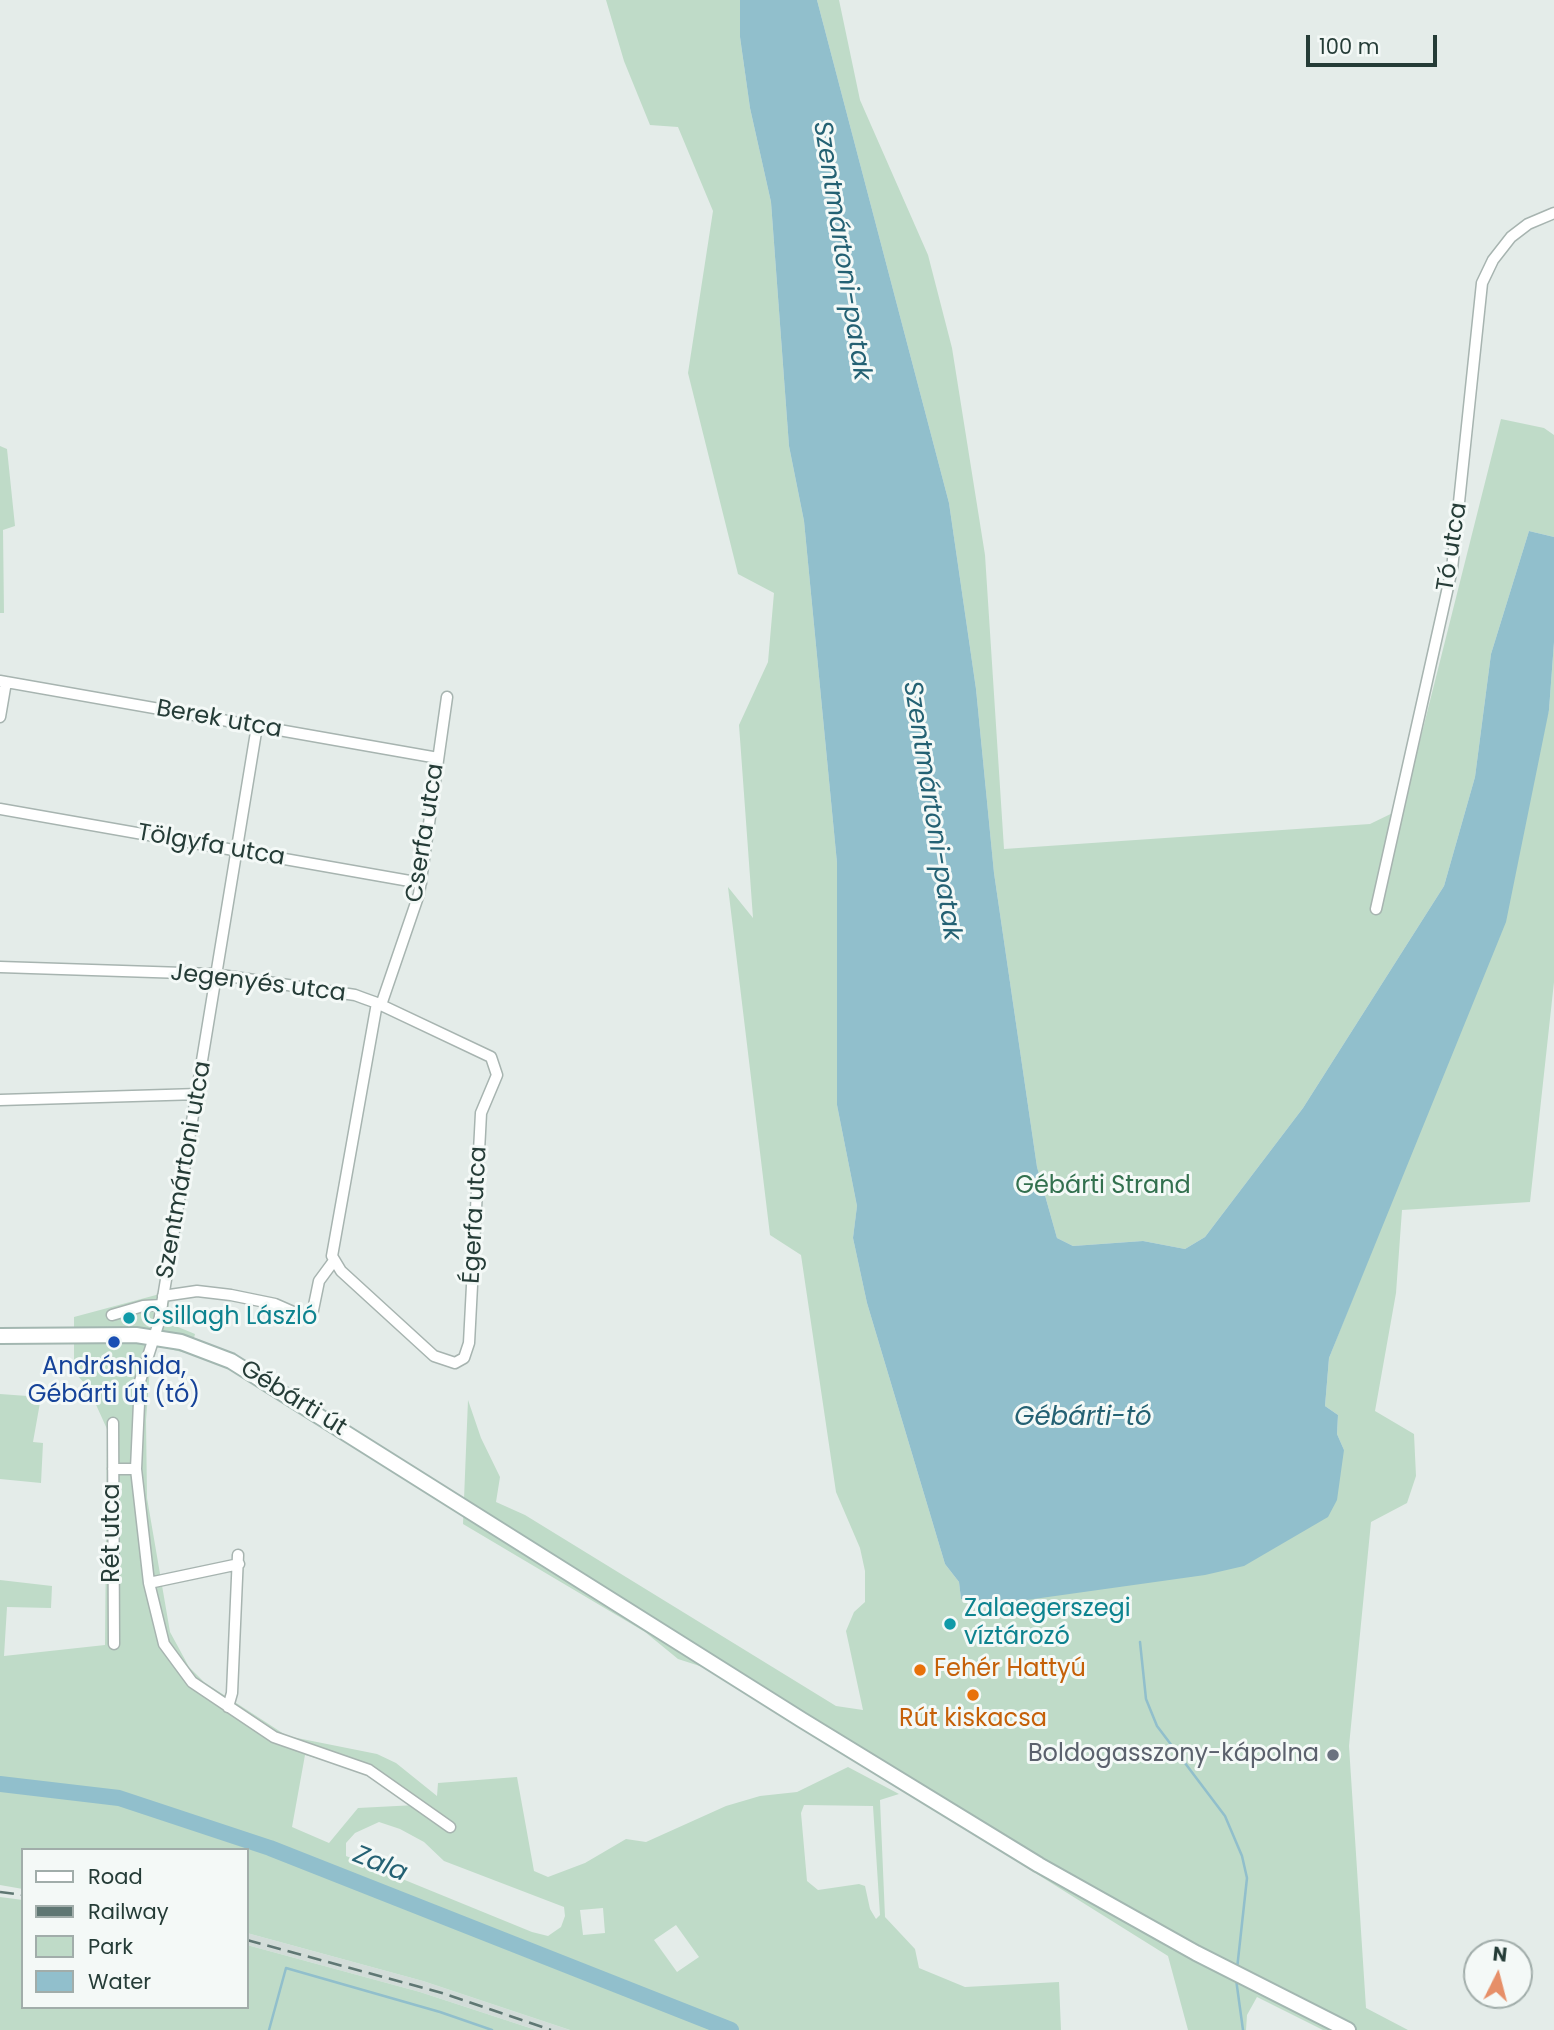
<!DOCTYPE html>
<meta charset="utf-8">
<style>
body{margin:0}
#map{position:relative;width:1554px;height:2030px;overflow:hidden;background:#e4ece9;font-family:Poppins,sans-serif}
canvas{display:block}
.legend{position:absolute;left:21px;top:1848px;width:228px;height:161px;box-sizing:border-box;background:#f4f9f7;border:2px solid #a1adaa;margin:0;padding:9px 12px;list-style:none;font-size:21px;color:#253c37}
.legend li{display:flex;align-items:center;gap:14px;height:35px}
.legend b{width:35px;border:2px solid #a1adaa}
.north{position:absolute;left:1463px;top:1939px;width:70px;height:70px;box-sizing:border-box;background:#f4f9f7;border:2px solid #a1adaa;border-radius:50%;rotate:6deg;font-size:19px;font-weight:700;line-height:28px;text-align:center;color:#253c37}
.north::after{content:'';display:block;margin:auto;width:24px;height:32px;background:#e68f68;clip-path:polygon(50% 0,100% 100%,50% 72%,0 100%)}
.scale{position:absolute;left:1306px;top:35px;width:131px;height:32px;box-sizing:border-box;border:4px solid #253c37;border-top:0;padding-left:9px;font-size:21px;line-height:24px;white-space:nowrap;color:#253c37;-webkit-text-stroke:5px #f4f9f7;paint-order:stroke}
</style>
<div id="map">
<canvas width="1554" height="2030"></canvas>
<ul class="legend">
<li><b style="height:9px;background:#fff"></b>Road</li>
<li><b style="height:9px;background:#5f7773"></b>Railway</li>
<li><b style="height:19px;background:#bfdbc8"></b>Park</li>
<li><b style="height:19px;background:#91bfcc"></b>Water</li>
</ul>
<div class="north">N</div>
<div class="scale">100 m</div>
</div>
<script>
const g = document.querySelector('canvas').getContext('2d');
g.lineJoin = 'round';
function fillPath(path, color) { g.fillStyle = color; g.fill(path, 'evenodd'); }
const poly = rows => new Path2D(rows.map(r => 'M' + r).join(''));
function stroke(path, color, width, dash) { g.strokeStyle = color; g.lineWidth = width; g.lineCap = dash ? 'butt' : 'round'; g.setLineDash(dash || []); g.stroke(path); }
function write(font, color, halo, rows, align = 'center') {
  g.font = font + ' Poppins,sans-serif'; g.lineWidth = 6; g.setLineDash([]); g.textBaseline = 'middle'; g.strokeStyle = halo; g.fillStyle = color; for (const [text, x, y, turn = 0] of rows) {
    g.save(); g.translate(x, y); g.rotate((+turn || 0) * Math.PI / 180); g.textAlign = isNaN(turn) ? turn : align; if (halo) g.strokeText(text, 0, 0); g.fillText(text, 0, 0); g.restore();
  }
}
fillPath(poly([
 [247,1933,423,1981,570,2030,536,2030,420,1992,247,1945]
]), '#d2dcd8');
fillPath(poly([
 [606,0,740,0,740,37,750,108,771,202,789,446,804,521,837,863,837,1105,857,1206,853,1238,867,1303,945,1564,959,1582,961,1599,991,1605,1344,1450,1337,1434,1338,1415,1325,1406,1329,1358,1397,1186,1549,710,1554,642,1554,982,1530,1202,1402,1210,1396,1293,1375,1411,1414,1434,1416,1476,1407,1503,1371,1522,1349,1746,1366,2008,1408,2030,1323,2030,1257,1997,1247,2015,1246,2030,1188,2030,1168,1956,709,1669,678,1659,645,1632,463,1524,468,1400,481,1438,500,1477,496,1502,525,1515,836,1706,863,1710,846,1631,854,1612,865,1602,865,1571,860,1548,836,1492,801,1255,770,1235,728,887,753,918,739,725,768,662,774,593,738,574,688,373,713,211,678,127,650,125,624,61],
 [817,0,839,0,860,100,928,255,952,348,985,555,1004,849,1370,824,1403,808,1501,419,1544,428,1554,435,1554,537,1529,531,1491,654,1475,777,1444,886,1303,1108,1205,1237,1185,1249,1143,1241,1073,1246,1057,1238,1037,1167,994,873,976,689,949,503],
 [0,446,7,449,15,526,3,530,4,613,0,613],
 [171,1291,166,1322,195,1334,190,1354,157,1346,151,1355,146,1420,147,1498,170,1632,189,1667,204,1682,287,1736,377,1754,396,1763,437,1796,438,1783,517,1777,534,1871,548,1877,585,1863,626,1839,646,1842,726,1806,760,1796,797,1792,848,1767,899,1794,880,1800,885,1917,915,1949,919,1968,965,1987,1059,1982,1061,2030,570,2030,423,1981,247,1933,247,1850,23,1850,23,1889,0,1885,0,1580,52,1586,51,1608,7,1607,4,1656,105,1645,107,1429,88,1387,74,1372,74,1317],
 [305,1755,369,1773,416,1805,358,1808,329,1843,292,1827],
 [804,1805,873,1806,880,1915,876,1919,870,1909,865,1886,859,1884,818,1890,807,1881,801,1813],
 [379,1822,400,1829,424,1842,444,1861,564,1907,565,1916,561,1927,548,1936,532,1932,346,1856,346,1843,355,1833],
 [603,1908,605,1933,583,1935,580,1910],
 [676,1925,699,1957,677,1972,654,1940],
 [0,1394,41,1397,33,1442,43,1443,41,1483,0,1479],
 [0,1897,23,1900,23,2007,247,2007,247,1945,420,1992,536,2030,0,2030]
]), '#bfdbc8');
fillPath(poly([
 [740,0,817,0,949,503,976,689,994,873,1037,1167,1057,1238,1073,1246,1143,1241,1185,1249,1205,1237,1303,1108,1444,886,1475,777,1491,654,1529,531,1554,537,1554,642,1549,710,1506,922,1329,1358,1325,1406,1338,1415,1337,1434,1344,1450,1337,1500,1328,1517,1244,1566,1205,1575,991,1605,961,1599,959,1582,945,1564,867,1303,853,1238,857,1206,837,1105,837,863,804,521,789,446,771,202,750,108,740,37]
]), '#91bfcc');
stroke(poly([
 [1140,1642,1146,1699,1157,1726,1225,1816,1242,1856,1247,1878,1237,1969],
 [1236,1979,1243,2030],
 [269,2030,286,1968,440,2012,492,2030]
]), '#91bfcc', 2.5);
stroke(poly([
 [0,1784,119,1798,270,1848,731,2030]
]), '#91bfcc', 16);
const street = poly([
 [0,681,438,758],
 [0,717,6,682],
 [257,726,159,1322,140,1381,136,1469,149,1583,164,1644,192,1682,274,1737,369,1770,450,1827],
 [0,809,421,883],
 [1376,909,1452,569,1482,283,1493,260,1511,237,1528,224,1554,213],
 [0,967,214,974,355,995,363,998,377,1003,381,1005,491,1057,497,1075,481,1113,469,1343,464,1358,455,1363,434,1356,341,1271,332,1256,377,1003],
 [381,1005,419,894,447,697],
 [0,1100,199,1094],
 [163,1296,197,1291,231,1295,275,1304,307,1318,312,1315,319,1281,333,1262],
 [112,1315,143,1306,162,1305],
 [113,1423,114,1644],
 [113,1469,136,1469],
 [149,1583,239,1564],
 [228,1707,232,1693,238,1555]
]);
const secondary = poly([
 [0,1336,136,1335,181,1342,231,1361,802,1720,1039,1865,1196,1953,1348,2030]
]);
stroke(street, '#a7b4b0', 13);
stroke(secondary, '#a3b7b1', 18);
stroke(street, '#fff', 10);
stroke(secondary, '#fff', 14);
stroke(poly([
 [0,1892,23,1895],
 [247,1940,442,1993,551,2030]
]), '#5f7773', 2.5, [14, 7]);
for (const [x, y, r, color] of [
 [129,1318,7,"#0f9aa8"],
 [114,1342,7,"#1a4fb4"],
 [950,1624,7,"#0f9aa8"],
 [920,1670,7,"#e8710a"],
 [973,1695,7,"#e8710a"],
 [1333,1755,7,"#6b7280"]
]) { const dot = new Path2D(); dot.arc(x, y, r, 0, 2 * Math.PI); g.fillStyle = color; g.fill(dot); stroke(dot, '#f4f9f7', 2.5); }
write('24px', '#253c37', '#f4f9f7', [
 ["Tó utca",1453,547,-81],
 ["Berek utca",219,720,10],
 ["Cserfa utca",426,833,-81],
 ["Tölgyfa utca",211,846,10],
 ["Jegenyés utca",258,984,7],
 ["Szentmártoni utca",185,1170,-80],
 ["Égerfa utca",476,1215,-87],
 ["Gébárti út",293,1399,32],
 ["Rét utca",113,1533,-90]
]);
write('24px', '#32704e', '#f4f9f7', [
 ["Gébárti Strand",1103,1187]
]);
write('24px', '#0d838f', '#f4f9f7', [
 ["Csillagh László",143,1318],
 ["Zalaegerszegi",964,1610],
 ["víztározó",964,1638]
], 'left');
write('24px', '#164399', '#f4f9f7', [
 ["Andráshida,",114,1368],
 ["Gébárti út (tó)",114,1396]
]);
write('24px', '#c56008', '#f4f9f7', [
 ["Fehér Hattyú",934,1670],
 ["Rút kiskacsa",973,1720,"center"]
], 'left');
write('24px', '#5b616d', '#f4f9f7', [
 ["Boldogasszony-kápolna",1319,1755]
], 'right');
write('italic 26px', '#246173', '#f4f9f7', [
 ["Szentmártoni-patak",841,251,81],
 ["Szentmártoni-patak",931,811,81],
 ["Gébárti-tó",1083,1418],
 ["Zala",380,1865,22]
]);
</script>
